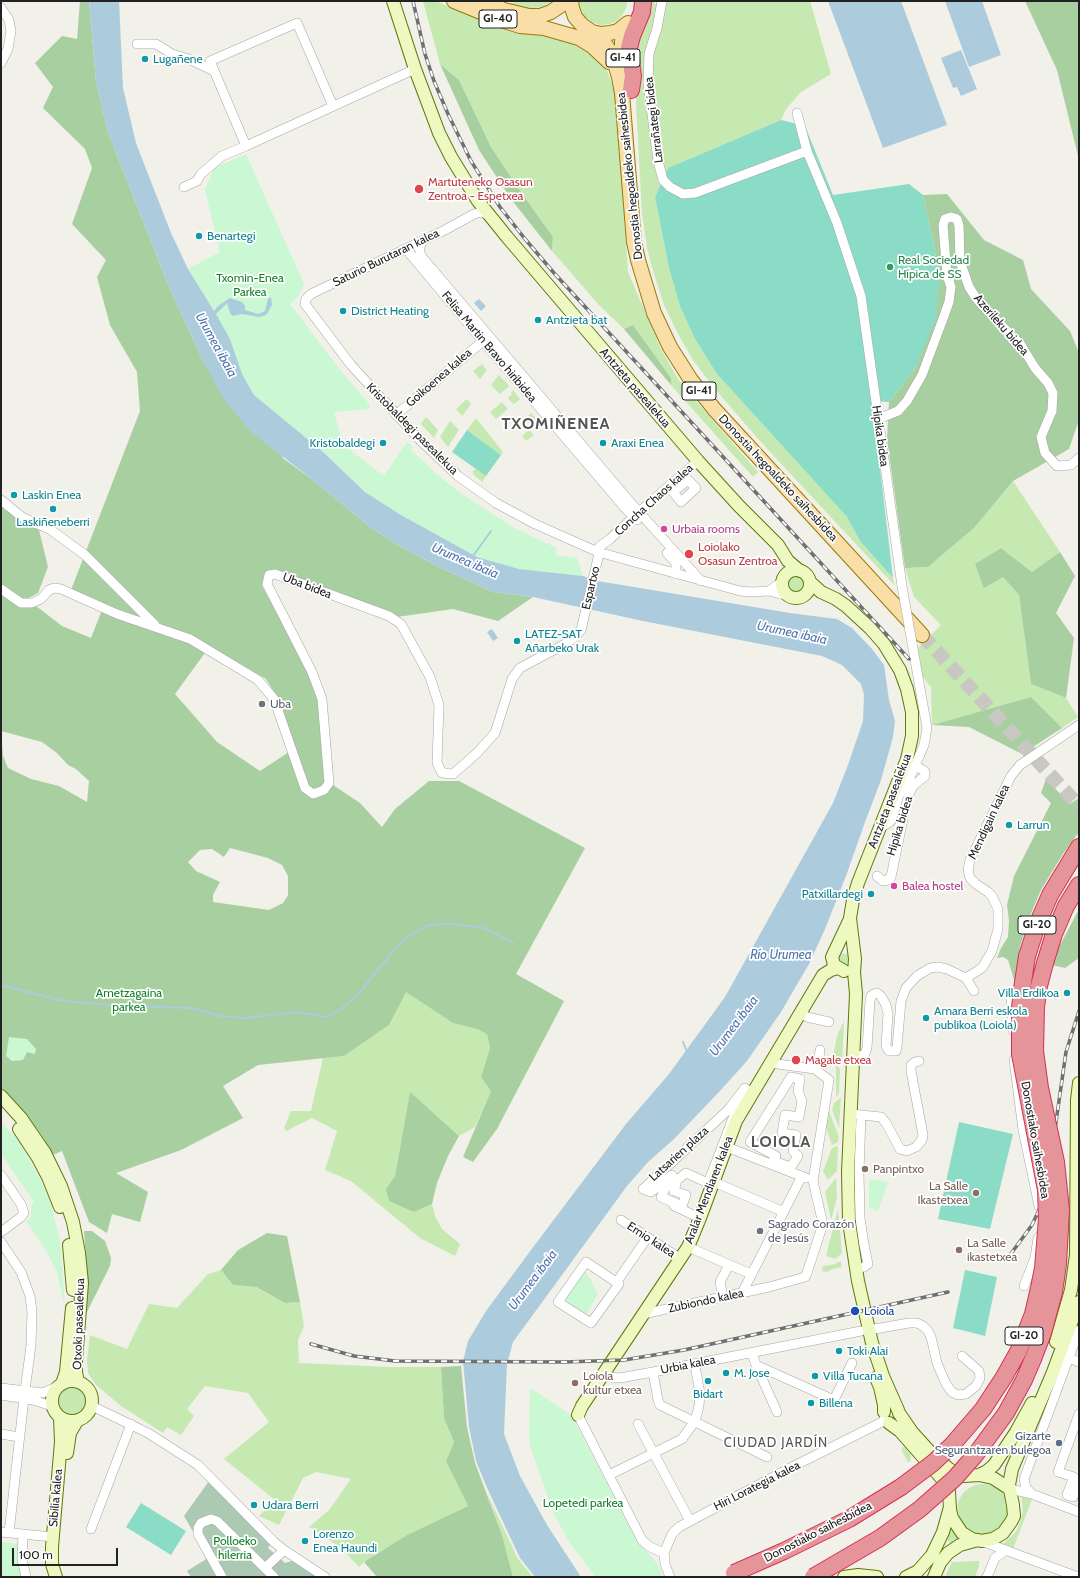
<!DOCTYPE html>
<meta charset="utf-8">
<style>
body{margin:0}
#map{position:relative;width:1080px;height:1578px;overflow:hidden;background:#f1f0e9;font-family:Cabin,sans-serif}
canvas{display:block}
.frame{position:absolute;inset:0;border:2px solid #222;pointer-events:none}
.scale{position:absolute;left:12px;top:1548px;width:106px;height:18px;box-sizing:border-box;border:2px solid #222;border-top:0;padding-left:5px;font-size:12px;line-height:14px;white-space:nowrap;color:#222;-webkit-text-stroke:3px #fff;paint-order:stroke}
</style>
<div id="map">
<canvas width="1080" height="1578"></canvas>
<div class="frame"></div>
<div class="scale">100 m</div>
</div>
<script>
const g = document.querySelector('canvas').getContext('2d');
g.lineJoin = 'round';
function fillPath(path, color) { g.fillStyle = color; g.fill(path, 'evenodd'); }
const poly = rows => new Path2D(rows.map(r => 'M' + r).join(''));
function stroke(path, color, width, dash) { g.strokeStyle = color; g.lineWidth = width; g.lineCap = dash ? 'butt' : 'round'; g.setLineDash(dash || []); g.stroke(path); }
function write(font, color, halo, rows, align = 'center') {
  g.font = font + ' Cabin,sans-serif'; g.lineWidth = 3.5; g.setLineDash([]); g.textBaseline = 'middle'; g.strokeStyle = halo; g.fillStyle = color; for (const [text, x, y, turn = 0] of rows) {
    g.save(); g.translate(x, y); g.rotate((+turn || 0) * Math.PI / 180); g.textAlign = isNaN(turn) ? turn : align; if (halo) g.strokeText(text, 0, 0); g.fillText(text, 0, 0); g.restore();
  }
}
fillPath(poly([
 [423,1,435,1,498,26,537,33,574,42,598,58,607,71,613,86,618,115,623,201,628,272,661,349,678,379,695,400,758,472,753,477,671,385,671,378,633,325,624,329,599,305,552,251,553,237,521,192,491,147,459,80,440,64],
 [520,1,553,1,541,7,528,9,504,4],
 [578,1,627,1,627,6,623,14,617,21,609,24,600,25,592,22,583,15,579,7],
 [648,1,654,1,654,4,667,1,810,1,831,74,801,92,786,109,781,120,668,168,655,197,669,268,680,305,695,339,717,374,847,517,860,541,893,578,894,585,760,441,714,388,693,360,677,332,664,305,655,277,647,248,642,213,636,104,637,30],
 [482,364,487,370,480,379,473,371],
 [499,375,509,386,500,394,491,385],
 [513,390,520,399,514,404,508,398,512,394,511,392],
 [467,399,471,404,462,416,456,409],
 [502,402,508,409,496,419,490,412],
 [531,413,539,422,533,427,525,418],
 [426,417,438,430,434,438,421,424],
 [476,418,503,452,501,455,467,430],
 [450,421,459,430,448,447,440,437],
 [529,430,534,435,526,441,522,436],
 [476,469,486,476,482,482,473,474,473,471],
 [1013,481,1060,552,1032,572,1001,548,975,564,1003,577,1019,595,1031,684,1066,698,1078,717,1062,728,1031,697,932,725,931,687,922,676,918,648,941,625,914,597,905,568,928,567,974,528],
 '787 584a9 9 0 1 1 18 0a9 9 0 1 1-18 0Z',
 '838.5 959a5.5 5.5 0 1 1 11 0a5.5 5.5 0 1 1-11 0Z',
 [405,991,453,1023,477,1029,487,1034,490,1048,481,1077,491,1091,475,1127,459,1136,410,1093,395,1176,386,1189,414,1212,432,1204,435,1216,442,1229,460,1244,455,1256,420,1238,351,1181,325,1170,337,1131,312,1118,286,1131,284,1128,291,1111,311,1111,323,1058,344,1056,389,1025],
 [844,1021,842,1065,833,1057,837,1036],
 [836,1065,840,1069,839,1093,836,1097],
 [841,1097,839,1128,832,1110,834,1103],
 [829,1111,839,1137,838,1142,832,1145,825,1125,827,1113],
 [837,1146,838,1147,837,1171,828,1180,823,1171,832,1148],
 [836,1178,837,1198,831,1220,825,1192],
 [838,1209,842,1253,835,1259,826,1256],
 [838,1262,841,1262,842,1267,830,1270,827,1272,822,1271,823,1266,835,1264],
 [221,1270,233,1285,255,1287,285,1303,300,1302,304,1326,298,1340,299,1363,390,1367,441,1367,444,1418,454,1442,446,1461,468,1506,407,1535,364,1562,359,1567,340,1547,309,1527,329,1510,351,1479,316,1472,303,1478,279,1525,259,1516,275,1500,224,1459,269,1422,248,1393,205,1386,187,1409,194,1416,181,1435,167,1427,163,1433,121,1406,96,1385,88,1373,87,1360,90,1335,127,1349,149,1304,177,1308,208,1274],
 '58 1402a14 14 0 1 1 28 0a14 14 0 1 1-28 0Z',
 [905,1447,911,1455,910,1462,908,1462,902,1451,902,1448],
 '957 1510a26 26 0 1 1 52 0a26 26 0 1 1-52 0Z',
 [487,1493,518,1559,533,1577,513,1577,502,1535],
 [1021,1495,1032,1499,1013,1549,1003,1544,1015,1533,1019,1526,1023,1510],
 [950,1523,964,1540,951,1544,948,1541,945,1537],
 [979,1561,979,1566,975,1577,945,1577,952,1562]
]), '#c6e9b2');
fillPath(poly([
 [80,1,89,1,96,82,108,132,167,282,202,359,284,459,313,480,370,527,403,548,439,567,493,592,533,597,498,621,453,609,397,617,266,573,262,586,301,657,319,701,324,779,360,803,382,827,395,809,429,781,459,781,585,848,516,974,564,1001,497,1129,473,1162,463,1157,491,1091,481,1077,490,1048,487,1034,477,1029,453,1023,406,992,389,1025,344,1056,258,1065,223,1086,243,1118,181,1150,116,1173,148,1192,140,1222,112,1214,107,1233,89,1222,62,1151,53,1155,42,1136,26,1114,1,1088,1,744,2,744,3,756,8,768,31,779,59,786,87,802,89,781,76,769,68,765,57,753,42,742,1,731,1,503,16,517,39,530,48,567,38,593,27,599,62,626,91,638,104,605,71,590,140,411,137,372,110,325,97,277,106,260,72,224,92,168,85,149,43,108,53,87,35,63,62,36,77,39],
 [210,646,266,679,281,703,295,748,260,771,217,742,175,694],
 [230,848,268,858,282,865,288,876,288,895,283,903,269,910,213,902,213,895,220,882,196,871,188,862,200,850,212,849,224,857],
 [1025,1,1079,1,1079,160,1057,70],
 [440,64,459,80,491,147,521,192,553,237,552,251,511,199,479,150],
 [947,194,984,240,1023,260,1031,289,1070,331,1079,353,1079,420,1069,449,1013,481,974,528,928,567,905,568,887,439,889,402,916,367,940,275,923,195],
 [633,325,671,378,671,385,624,329],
 [1001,548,1032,572,1060,552,1075,576,1056,613,1074,638,1066,698,1031,684,1019,595,1003,577,984,588,975,564],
 [1031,697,1062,728,1022,754,969,727,932,725],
 [1046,779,1070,804,1079,798,1079,832,1063,854,1041,890,1029,918,1020,946,1015,983,1008,960,1003,957,997,958,1001,948,1008,937,1009,921,1007,905,1014,876,1051,803,1041,793],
 [1079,909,1079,958,1065,968,1052,965,1057,951],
 [410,1092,459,1136,448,1156,437,1183,432,1204,414,1212,389,1201,386,1189,395,1176],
 [84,1231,92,1231,105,1241,111,1258,110,1266,86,1314,88,1293],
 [267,1233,287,1236,300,1302,285,1303,256,1287,233,1285,221,1270,238,1250],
 [461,1366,467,1427,475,1463,502,1535,513,1577,377,1577,364,1562,407,1535,468,1506,446,1461,454,1442,444,1418,441,1367]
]), '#a8cfa0');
fillPath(poly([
 [209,1481,271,1543,268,1548,285,1563,295,1560,319,1577,191,1577,187,1571,208,1558,184,1516]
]), '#abc9b3');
fillPath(poly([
 [246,154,304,284,298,297,290,304,340,370,370,405,369,409,334,412,343,445,384,476,407,442,413,447,411,450,437,474,460,493,516,529,557,548,555,555,577,558,583,576,519,569,477,557,433,533,401,515,365,492,322,451,254,395,241,374,230,339,188,269,220,252,205,190,214,168],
 [9,1037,27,1039,36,1049,35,1054,27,1052,23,1060,12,1061,6,1056],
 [1,1122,20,1143,41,1181,50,1201,60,1240,65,1307,57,1272,45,1249,27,1222,31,1217,31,1205,34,1202,1,1154],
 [869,1179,888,1182,878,1211,869,1208],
 [585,1271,598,1293,586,1315,558,1302,579,1272],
 [530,1388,571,1415,636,1539,659,1566,663,1577,596,1577,569,1542,554,1514,530,1446,529,1434],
 [1,1542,18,1544,19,1568,22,1577,1,1577]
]), '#c9f8d3');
fillPath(poly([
 [781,120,805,126,833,195,909,184,923,195,940,275,936,317,916,367,889,402,872,401,893,578,860,541,847,517,717,374,695,339,680,306,669,268,655,197,668,168],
 [467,430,501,455,486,476,452,452],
 [959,1122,1013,1134,990,1229,938,1219],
 [965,1270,997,1277,985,1336,953,1328],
 [141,1503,186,1531,171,1555,126,1527]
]), '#8bdcc7');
fillPath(poly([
 [89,1,119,1,123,88,136,143,171,233,188,269,214,311,218,306,230,298,242,302,245,306,245,310,258,314,265,311,268,299,271,297,272,305,268,312,266,315,259,317,242,314,233,316,230,313,227,303,216,314,230,339,242,374,254,395,322,451,365,492,401,515,477,557,519,569,583,576,597,581,628,586,790,613,837,619,852,628,872,649,884,665,889,700,895,721,893,737,881,780,865,822,846,876,825,929,809,964,781,1012,747,1061,719,1092,674,1139,648,1162,627,1186,513,1342,507,1364,504,1434,520,1476,547,1525,581,1577,535,1577,520,1558,488,1490,476,1461,469,1427,463,1361,468,1341,486,1311,534,1246,626,1124,669,1074,725,997,833,803,848,765,863,721,864,695,861,684,842,665,822,656,643,621,533,597,493,592,439,567,403,548,370,527,313,480,251,432,223,398,202,359,167,282,108,132,96,82],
 [828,1,901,1,947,125,883,148],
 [945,1,982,1,1001,55,969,67],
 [961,50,977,89,961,96,957,87,953,88,941,58],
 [479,299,486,306,481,311,474,303],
 [492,629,498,638,493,641,487,632]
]), '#acccdd');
stroke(poly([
 [473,556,491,531],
 [1,985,59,1000,117,1006,192,1008,220,1016,245,1018,297,1012,327,1017,342,1008,356,997,389,956,405,939,428,925,454,924,484,928,513,943],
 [683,1042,687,1052]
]), '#acccdd', 2);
stroke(poly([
 [922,635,1079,806]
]), '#c8c7c1', 14, [14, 7]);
const street = poly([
 [662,1,657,28,649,54,648,83,658,161,663,180,670,187,683,194,695,193,807,151],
 [1,8,9,20,11,31,8,49,1,63],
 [137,44,156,44,172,54,189,59,214,71],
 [333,106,297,23,210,61,246,146,415,69],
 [797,113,807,151,837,223,861,296,902,586],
 [184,187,197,181,201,174,222,156,246,146],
 [489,215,482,212,474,214,445,230,311,294,306,299,305,304,351,365,420,440,458,476,496,503,535,524,598,552,740,591,752,592,769,591,788,596],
 [423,241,419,248,421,256,631,503,701,581],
 [406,249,483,341,625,508,637,520],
 [396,415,483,341],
 [878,419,898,411,907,401,922,375,944,316,949,302,951,287,947,275,943,225,945,219,951,217,957,219,959,226,960,261,969,287,976,298,999,323,1021,345,1035,368,1048,383,1053,393,1052,411,1041,437,1045,453,1057,466,1071,465,1079,458],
 [688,480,696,488,681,502,673,492,688,480],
 [1,500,22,517,51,530,85,555,155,625],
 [667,553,676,563,676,574],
 [1,589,21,603,32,603,41,599,49,590,54,588,61,589,117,614,190,639,258,680,274,699,305,788,313,794,324,790,329,783,322,699,312,672,267,584,269,575,275,574,389,616,401,624,430,677,439,705,437,763,442,773,453,774,477,753,495,733,512,679,520,668,565,644,575,637,581,630,598,558,599,547,610,539,639,512,698,461],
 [769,591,782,582],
 [908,796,913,786,925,776,925,772,923,770,915,766],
 [880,828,890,822,893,817,924,745,927,728,912,643],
 [877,876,883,881,888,880,891,877,903,819],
 [966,978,982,968,992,951,998,929,998,909,992,896,988,892,976,884,970,878,968,870,970,860,1011,776,1020,765,1079,725],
 [1011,999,1013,1030],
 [801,1013,807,1017,829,1022],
 [854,1055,861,1056,865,1054,867,1048,870,1001,871,996,874,994,877,993,881,996,886,1005,888,1014,886,1046,889,1051,896,1051,897,1047,901,1001,906,988,917,976,930,968,938,967,947,969,966,978,974,991],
 [1014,1060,1023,1130,1039,1206],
 [770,1063,815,1069,818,1065,820,1050],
 [791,1077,800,1079,798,1091,802,1101,799,1117,785,1115,782,1133,796,1135,793,1151,798,1156,791,1167,773,1161,776,1156,750,1142,791,1077],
 [745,1088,749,1091,733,1118,708,1183,686,1173,677,1180,674,1191,686,1195,682,1206,661,1197,672,1175,651,1192,643,1189,728,1110,745,1088],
 [851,1114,881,1117,886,1123,900,1149,907,1151,916,1147,922,1140,923,1135,911,1071,911,1065,915,1062,919,1061],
 [727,1147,806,1178],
 [1,1175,21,1204,24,1213,21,1217,1,1232],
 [714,1182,784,1212],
 [674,1206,700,1218],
 [621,1220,681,1259],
 [1,1242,21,1272,30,1296,32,1312,31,1345,25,1391],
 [688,1247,751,1274],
 [586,1262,619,1284,591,1323,558,1302,586,1262],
 [856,1269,864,1267,868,1264,864,1245,860,1218,859,1172,861,1115],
 [618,1280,647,1238],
 [1024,1286,1035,1258,1038,1238,1044,1232],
 [742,1293,802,1176],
 [723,1297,720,1282,729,1265],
 [643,1314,769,1287,805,1277,807,1273,822,1227,822,1220,813,1181,829,1080,815,1069],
 [869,1330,909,1323,917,1323,923,1326,928,1331,931,1337,937,1363,946,1384,952,1392,958,1395,966,1394,976,1386,980,1378,979,1371,962,1356],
 [752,1353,756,1365,834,1400,852,1363],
 [1069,1358,1079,1362],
 [756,1365,777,1412],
 [653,1372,658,1400,660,1405,767,1457],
 [601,1376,620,1378,653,1372,861,1331],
 [1,1388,43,1393,58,1386],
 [1,1395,33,1400,52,1406],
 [92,1406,148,1433,198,1465,274,1542,284,1550,325,1577],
 [1079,1414,1058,1472,1074,1477,1067,1495,1073,1497,1079,1480],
 [578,1415,642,1540,650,1547,664,1553],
 [638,1424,690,1521],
 [1,1434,19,1437],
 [609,1475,682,1439,695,1421,699,1406,700,1394,695,1365],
 [1010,1489,1032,1494,1079,1512],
 [1032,1494,1026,1488,1024,1479,1079,1330],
 [91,1529,131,1424],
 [1,1532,53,1537],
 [9,1533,24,1398],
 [23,1534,22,1559,26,1577],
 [981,1541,1078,1577],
 [265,1568,284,1550],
 [222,1577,198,1534,198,1528,201,1523,211,1519,217,1521,274,1577],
 [670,1577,665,1564,664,1553,672,1534,679,1527,790,1468,884,1421,884,1419],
 [987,1577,995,1558,1006,1550]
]);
const secondary = poly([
 [393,1,415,69,439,133,451,157,478,201,507,237,698,461,739,506,778,545,788,561,800,571],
 '782 584a14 14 0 1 1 28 0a14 14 0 1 1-28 0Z',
 [810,582,821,592,836,599,846,606,870,628,884,644,900,670,907,689,912,712,912,736,907,759,858,883,853,900,850,918,855,959,854,972,856,994,848,1172,849,1222,858,1281,872,1343,883,1376,898,1410],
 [844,971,834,965,832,957,849,921],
 [1,1096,21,1118,45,1153,61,1186,73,1222,79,1253,82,1283,76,1361,76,1372,78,1382],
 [19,1129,38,1158,48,1177,60,1207],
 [69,1245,73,1290],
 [1056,1342,1071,1290,1076,1255,1077,1100,1079,1083],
 [876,1378,880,1387,884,1405,884,1412],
 '52 1401a20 20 0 1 1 40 0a20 20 0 1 1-40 0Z',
 [62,1384,66,1372,72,1308],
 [899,1413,912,1432,931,1453,949,1469,964,1476,979,1475,993,1478,1010,1489],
 [578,1415,582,1406,688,1247,700,1218,736,1121,823,975,831,970,838,968],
 [889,1423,900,1431,943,1480,949,1491,950,1510,952,1518,962,1533,972,1539,981,1541,993,1539,1003,1533,1011,1522,1014,1516,1013,1505,1009,1485,1012,1469,1053,1372,1079,1302],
 [67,1453,70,1433,77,1421],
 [979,1475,987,1471,994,1465,1016,1432,1032,1403],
 [56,1577,52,1564,52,1547,61,1442,60,1418],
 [844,1577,858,1575,877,1577],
 [906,1577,918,1571,932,1555,943,1532,950,1507],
 [934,1577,940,1563,948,1553,960,1545,978,1540]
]);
const primary = poly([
 [454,1,498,19,520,26,544,28,579,38,592,46,609,62],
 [482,1,504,10,529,16,540,16,551,12,567,1],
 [571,1,572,8,575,17,582,25,592,32,601,34,610,33,618,31,628,23],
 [592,32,603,41,609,50,614,60,619,77,622,93,634,242,638,260,654,313,670,347,691,380,715,410,922,635],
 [624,64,622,50,622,41,625,26]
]);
const highway = poly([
 [631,90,633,76,629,48,632,36,642,12,643,1],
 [1027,956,1037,925,1050,895,1079,847],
 [1045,963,1054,934,1066,906,1079,885]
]);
stroke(street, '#a6a6a6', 10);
stroke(secondary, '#5f780a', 14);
stroke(primary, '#997a06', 16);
stroke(highway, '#d53055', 18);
stroke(street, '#fff', 9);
stroke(secondary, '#eef8c1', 12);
stroke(primary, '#f9dfa7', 14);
stroke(highway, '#e5959a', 16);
const rail = poly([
 [413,1,425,54,434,81,448,114,471,161,500,207,525,239,554,273,909,659],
 [1010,1255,1032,1225,1039,1210,1047,1185,1066,1052,1079,1011],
 [311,1344,354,1356,395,1361,565,1362,624,1360,684,1350,948,1292]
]);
stroke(rail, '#707070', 3.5);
stroke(rail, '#fff', 2, [6]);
const streetBridge = poly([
 [902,586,912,643],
 [899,827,908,798]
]);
const highwayBridge = poly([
 [734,1573,784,1551,849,1519,901,1487,933,1463,952,1445,983,1409,1004,1377,1018,1352,1033,1314,1039,1288,1043,1268,1047,1219,1046,1190,1020,1054,1020,1008,1022,989,1027,956],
 [813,1577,880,1538,920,1509,955,1478,976,1454,1006,1413,1024,1380,1033,1359,1043,1333,1054,1292,1058,1264,1061,1210,1056,1162,1040,1088,1035,1051,1036,1007,1039,986,1045,963]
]);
stroke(streetBridge, '#a6a6a6', 10, []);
stroke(highwayBridge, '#d53055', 18, []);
stroke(streetBridge, '#fff', 9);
stroke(highwayBridge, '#e5959a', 16);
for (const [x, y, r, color] of [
 [145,59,4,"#0f9aa8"],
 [419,189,5,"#e0444e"],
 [199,236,4,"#0f9aa8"],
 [890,267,4,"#2e9e5b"],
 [343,311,4,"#0f9aa8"],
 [538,320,4,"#0f9aa8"],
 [383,443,4,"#0f9aa8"],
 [603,443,4,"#0f9aa8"],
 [14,495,4,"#0f9aa8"],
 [53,509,4,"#0f9aa8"],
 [664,529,4,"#d1479c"],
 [689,554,5,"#e0444e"],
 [517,641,4,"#0f9aa8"],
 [262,704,4,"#6b7280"],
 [1009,825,4,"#0f9aa8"],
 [894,886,4,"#d1479c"],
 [871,894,4,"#0f9aa8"],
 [1067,993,4,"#0f9aa8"],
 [926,1018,4,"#0f9aa8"],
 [796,1060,5,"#e0444e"],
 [865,1169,4,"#8d6e63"],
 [976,1193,4,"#8d6e63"],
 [760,1231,4,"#6b7280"],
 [959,1250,4,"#8d6e63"],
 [855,1311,5,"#1a4fb4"],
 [839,1351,4,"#0f9aa8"],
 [726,1373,4,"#0f9aa8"],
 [815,1376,4,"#0f9aa8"],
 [708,1381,4,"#0f9aa8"],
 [575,1383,4,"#8d6e63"],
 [811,1403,4,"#0f9aa8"],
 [1059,1443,4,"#5c6f8a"],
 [254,1505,4,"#0f9aa8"],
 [305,1541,4,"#0f9aa8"]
]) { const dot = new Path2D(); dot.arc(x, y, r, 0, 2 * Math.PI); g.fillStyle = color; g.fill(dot); stroke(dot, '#fff', 1.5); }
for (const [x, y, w] of [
 [498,19,38],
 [623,58,34],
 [699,391,34],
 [1037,925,38],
 [1024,1336,38]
]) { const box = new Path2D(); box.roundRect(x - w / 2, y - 9, w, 18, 3); g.fillStyle = '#fff'; g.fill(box); stroke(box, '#222', 1); }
write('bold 11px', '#222', null, [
 ["GI-40",498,19],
 ["GI-41",623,58],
 ["GI-41",699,391],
 ["GI-20",1037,925],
 ["GI-20",1024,1336]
]);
write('12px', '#0d838f', '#fff', [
 ["Lugañene",153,59],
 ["Benartegi",207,236],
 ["District Heating",351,311],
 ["Antzieta bat",546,320],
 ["Kristobaldegi",375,443,"right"],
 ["Araxi Enea",611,443],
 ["Laskin Enea",22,495],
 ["Laskiñeneberri",53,522,"center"],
 ["LATEZ-SAT",525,634],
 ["Añarbeko Urak",525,648],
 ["Larrun",1017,825],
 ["Patxillardegi",863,894,"right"],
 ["Villa Erdikoa",1059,993,"right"],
 ["Amara Berri eskola",934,1011],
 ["publikoa (Loiola)",934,1025],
 ["Toki Alai",847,1351],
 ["M. Jose",734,1373],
 ["Villa Tucana",823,1376],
 ["Bidart",708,1394,"center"],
 ["Billena",819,1403],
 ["Udara Berri",262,1505],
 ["Lorenzo",313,1534],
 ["Enea Haundi",313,1548]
], 'left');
write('12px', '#222', '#fff', [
 ["Larrañategi bidea",654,120,-97],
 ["Donostia hegoaldeko saihesbidea",630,176,-96],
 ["Saturio Burutaran kalea",386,258,-26],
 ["Azerileku bidea",1001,325,49],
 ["Felisa Martin Bravo hiribidea",489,347,50],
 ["Goikoenea kalea",439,378,-41],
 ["Antzieta pasealekua",635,388,49],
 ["Kristobaldegi pasealekua",412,429,45],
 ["Hipika bidea",880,436,82],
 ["Donostia hegoaldeko saihesbidea",778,478,47],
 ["Concha Chaos kalea",654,500,-42],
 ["Uba bidea",307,586,21],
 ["Espartxo",591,588,-77],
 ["Antzieta pasealekua",890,801,-69],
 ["Mendigain kalea",989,822,-65],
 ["Hipika bidea",900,826,-73],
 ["Donostiako saihesbidea",1035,1140,80],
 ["Latsarien plaza",679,1154,-42],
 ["Aralar Mendiaren kalea",709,1190,-69],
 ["Ernio kalea",651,1240,33],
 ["Zubiondo kalea",706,1301,-12],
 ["Otxoki pasealekua",79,1324,-88],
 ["Urbia kalea",688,1365,-11],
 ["Hiri Lorategia kalea",757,1486,-27],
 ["Sibilia kalea",56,1498,-85],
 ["Donostiako saihesbidea",818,1532,-27]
]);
write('12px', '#be3a42', '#fff', [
 ["Martuteneko Osasun",428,182],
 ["Zentroa - Espetxea",428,196],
 ["Loiolako",698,547],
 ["Osasun Zentroa",698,561],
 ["Magale etxea",805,1060]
], 'left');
write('12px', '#27864d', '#fff', [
 ["Real Sociedad",898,260],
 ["Hípica de SS",898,274]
], 'left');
write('12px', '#117f27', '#fff', [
 ["Txomin-Enea",250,278],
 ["Parkea",250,292],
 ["Ametzagaina",129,993],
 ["parkea",129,1007],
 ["Lopetedi parkea",583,1503],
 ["Polloeko",235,1541],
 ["hilerria",235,1555]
]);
write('12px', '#b23c85', '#fff', [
 ["Urbaia rooms",672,529],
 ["Balea hostel",902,886]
], 'left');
write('12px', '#5b616d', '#fff', [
 ["Uba",270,704],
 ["Sagrado Corazón",768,1224],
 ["de Jesús",768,1238]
], 'left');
write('12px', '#785e54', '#fff', [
 ["Panpintxo",873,1169],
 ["La Salle",968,1186,"right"],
 ["Ikastetxea",968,1200,"right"],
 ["La Salle",967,1243],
 ["ikastetxea",967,1257],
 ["Loiola",583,1376],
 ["kultur etxea",583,1390]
], 'left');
write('12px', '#164399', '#fff', [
 ["Loiola",864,1311]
], 'left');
write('12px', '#4e5e75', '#fff', [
 ["Gizarte",1051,1436],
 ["Segurantzaren bulegoa",1051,1450]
], 'right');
write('italic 13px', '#5074af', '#fff', [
 ["Urumea ibaia",216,345,61],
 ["Urumea ibaia",465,561,23],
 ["Urumea ibaia",792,633,12],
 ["Río Urumea",781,955],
 ["Urumea ibaia",734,1026,-53],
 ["Urumea ibaia",533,1280,-53]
]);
g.letterSpacing = '1px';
write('13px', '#555', '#fff', [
 ["CIUDAD JARDÍN",776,1443]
]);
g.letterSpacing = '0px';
g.letterSpacing = '1px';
write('bold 16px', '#555', '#fff', [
 ["TXOMIÑENEA",556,424],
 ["LOIOLA",781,1142]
]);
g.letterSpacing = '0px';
</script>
